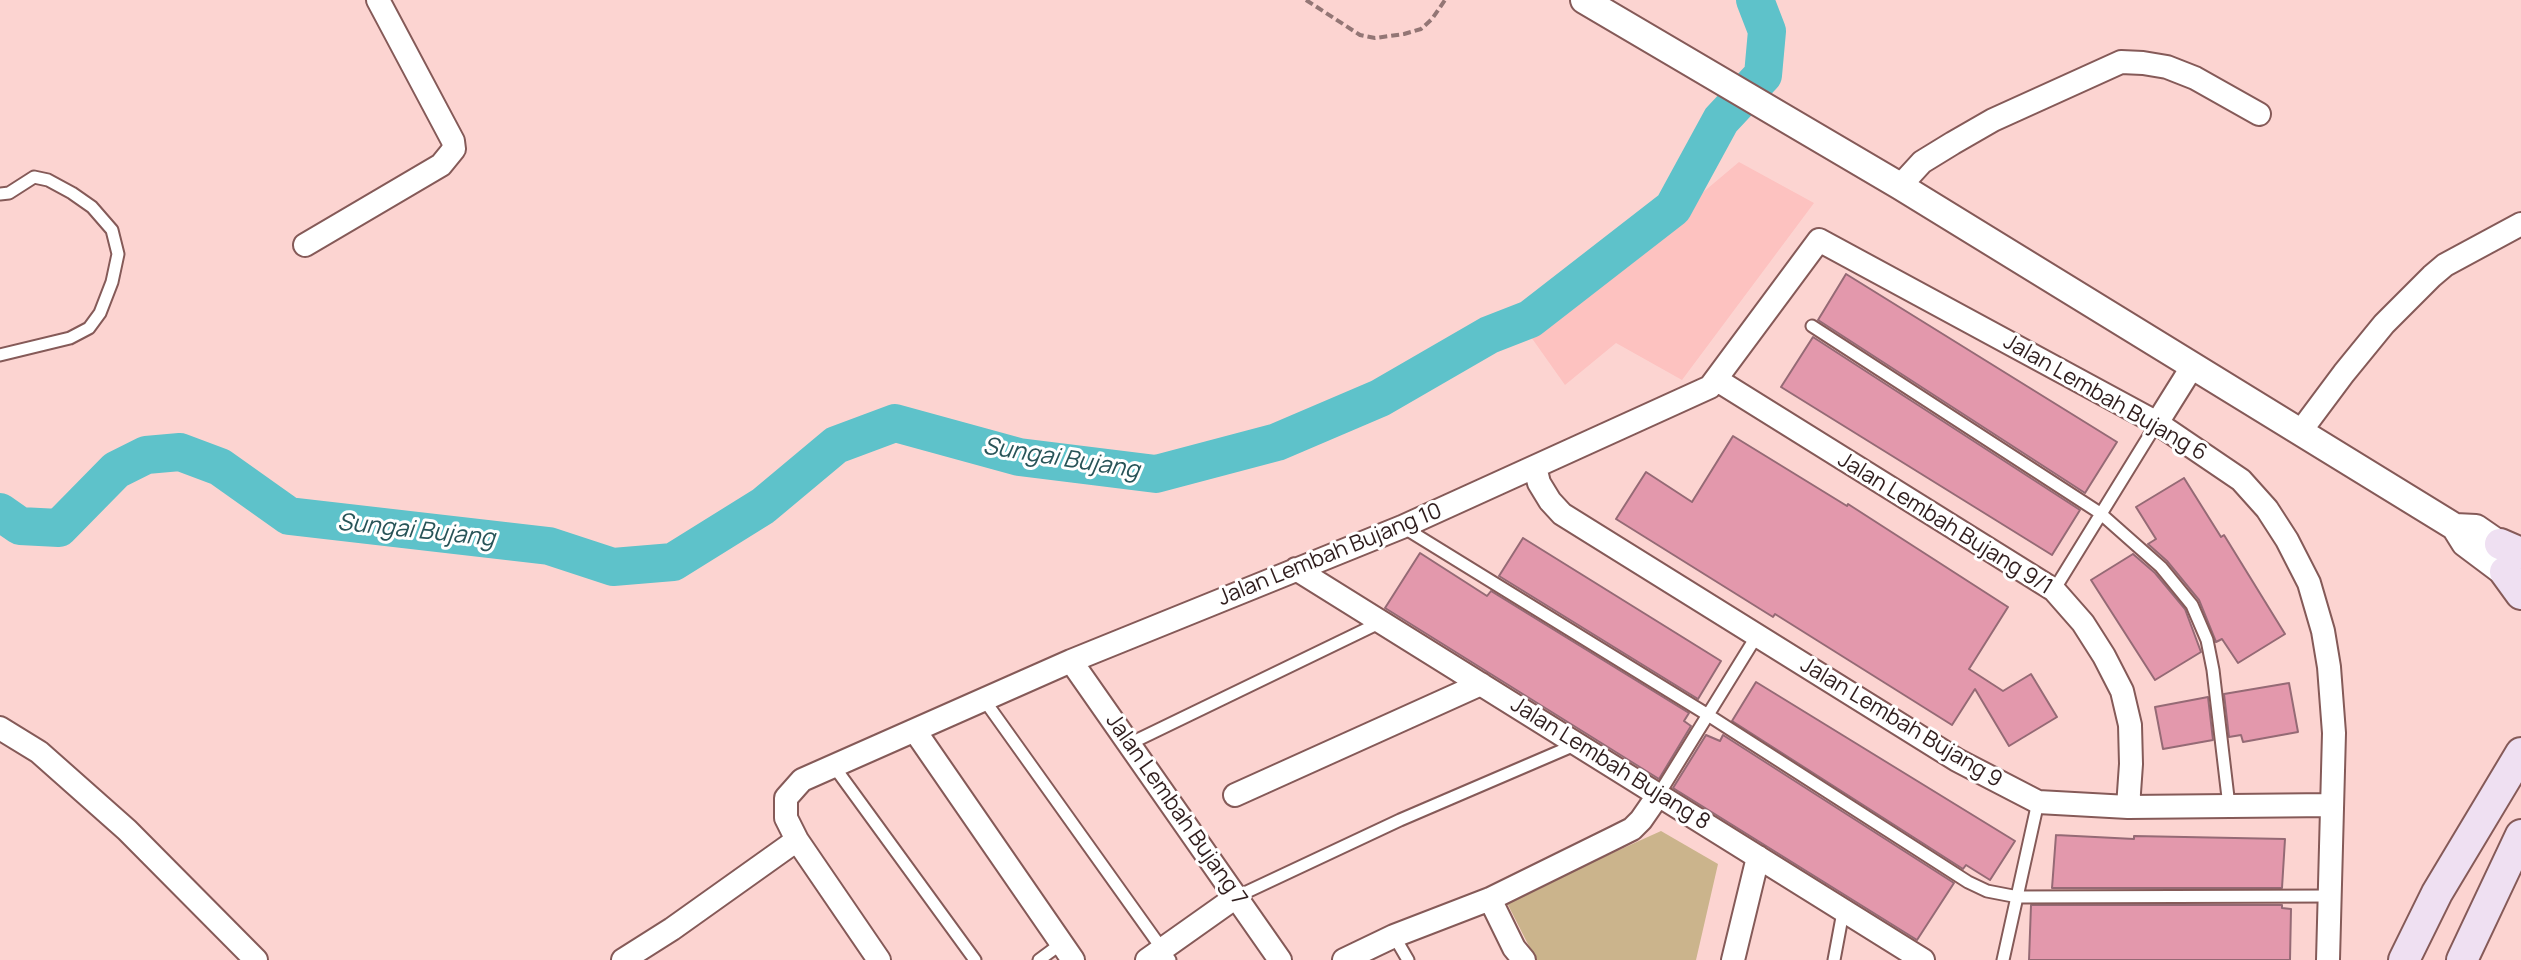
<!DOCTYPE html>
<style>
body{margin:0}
canvas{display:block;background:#fcd4d1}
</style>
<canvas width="2521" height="960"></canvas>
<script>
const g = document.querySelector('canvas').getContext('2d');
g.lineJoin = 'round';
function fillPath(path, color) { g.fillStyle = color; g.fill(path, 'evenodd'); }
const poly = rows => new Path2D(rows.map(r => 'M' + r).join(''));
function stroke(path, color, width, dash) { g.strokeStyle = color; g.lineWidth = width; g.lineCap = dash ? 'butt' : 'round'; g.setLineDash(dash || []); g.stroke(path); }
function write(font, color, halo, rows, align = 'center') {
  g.font = font + ' Manrope,sans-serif'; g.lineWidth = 6; g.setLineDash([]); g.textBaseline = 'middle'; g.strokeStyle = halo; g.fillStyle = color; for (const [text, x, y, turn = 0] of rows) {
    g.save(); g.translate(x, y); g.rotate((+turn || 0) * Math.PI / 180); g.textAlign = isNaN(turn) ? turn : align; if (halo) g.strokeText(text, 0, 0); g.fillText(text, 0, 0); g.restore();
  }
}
fillPath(poly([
 [1739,162,1814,203,1682,380,1616,343,1565,385,1531,337]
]), '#fdc2c0');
fillPath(poly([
 [1661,831,1718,864,1696,960,1536,960,1506,901]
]), '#cbb48c');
stroke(poly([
 [0,512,20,526,59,528,116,470,146,455,180,452,220,467,289,516,549,546,613,567,673,562,763,506,836,445,895,423,1019,457,1156,474,1277,442,1380,398,1489,335,1530,319,1673,208,1721,120,1763,75,1767,31,1755,0]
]), '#5ec2ca', 38);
const building = poly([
 [1846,274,2117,442,2085,493,1818,320,1846,274],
 [1813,337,2080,510,2052,555,1781,387,1813,337],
 [1733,436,1847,506,1848,504,2008,607,1969,669,2003,691,2031,674,2057,717,2009,746,1975,689,1952,725,1775,614,1773,617,1616,519,1646,472,1692,502,1733,436],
 [2184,478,2221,537,2224,535,2285,634,2238,663,2222,639,2216,642,2199,600,2167,561,2148,544,2156,539,2136,507,2184,478],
 [1523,538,1721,661,1698,699,1499,576,1523,538],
 [1420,553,1487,596,1491,591,1689,713,1684,721,1691,726,1659,779,1385,608,1420,553],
 [2133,554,2155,573,2185,609,2201,652,2155,680,2091,580,2133,554],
 [1756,682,2015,841,1990,880,1966,865,1963,869,1732,721,1756,682],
 [2289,683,2298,732,2243,742,2241,735,2229,737,2224,694,2289,683],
 [2208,697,2213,740,2163,749,2155,707,2208,697],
 [1706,735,1720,741,1723,735,1954,883,1917,940,1673,788,1706,735],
 [2056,835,2134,839,2134,836,2285,839,2282,888,2052,888,2056,835],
 [2031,905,2282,905,2282,908,2291,909,2290,960,2029,960,2031,905]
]);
fillPath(building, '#e398ac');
stroke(building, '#956a75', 2);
const service = poly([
 [0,194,9,193,34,177,48,180,72,193,92,207,112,230,118,254,112,282,100,313,89,328,70,338,0,355],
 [1812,326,2100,513,2161,567,2192,605,2207,640,2213,670,2229,806],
 [1403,527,1708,715,1968,882,1987,891,2018,897,2331,896],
 [2054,590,2157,423],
 [985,701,1170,960],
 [1129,744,1381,622],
 [833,765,975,960],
 [1659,794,1756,637],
 [1236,897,1400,820,1577,744],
 [1394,936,1408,960],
 [1039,960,1062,943],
 [1834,960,1843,912],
 [2003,960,2038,802]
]);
const minor = poly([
 [1900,186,1922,162,1953,143,1993,120,2121,62,2143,63,2167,67,2195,78,2259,114],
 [305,245,441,165,454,149,453,141,378,0],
 [1717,380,2054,590,2083,623,2104,656,2122,691,2130,725,2131,764,2128,807],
 [2157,423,2192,367],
 [2300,432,2344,373,2384,324,2432,276,2445,265,2521,224],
 [1535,467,1539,483,1550,501,1562,514,1957,760,2038,802,2128,807,2332,805],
 [1296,569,1923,960],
 [1071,661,1280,960],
 [0,728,39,752,127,830,256,960],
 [915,731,1073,960],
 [1235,795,1481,684],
 [1490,899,1514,948,1524,960],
 [623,960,672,929,797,840],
 [879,960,797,840,786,818,786,798,802,780,1071,661,1402,527,1710,387,1819,240,2157,423,2241,480,2267,509,2287,540,2309,583,2323,631,2329,667,2334,733,2328,960],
 [1147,960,1236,897],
 [1344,960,1394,936,1490,899,1614,838,1632,829,1641,820,1659,794],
 [1733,960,1758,857]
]);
const tertiary = poly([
 [1584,0,1900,186,2455,527,2465,543,2521,585],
 [2455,527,2476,528,2515,555]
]);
const secondary = poly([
 [2500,544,2521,553],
 [2505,572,2521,594],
 [2404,960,2437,893,2521,753],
 [2462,960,2521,835]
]);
stroke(service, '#855a58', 15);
stroke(minor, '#855a58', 26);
stroke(tertiary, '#855a58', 30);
stroke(secondary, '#855a58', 34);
stroke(poly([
 [1306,0,1360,35,1375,38,1404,34,1421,29,1432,19,1445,0]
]), '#937675', 4, [8, 4]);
stroke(service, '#fff', 11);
stroke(minor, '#fff', 22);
stroke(tertiary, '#fff', 26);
stroke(secondary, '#efe0f2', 30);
write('22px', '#2f1d1d', '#fff', [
 ["Jalan Lembah Bujang 6",2105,398,30],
 ["Jalan Lembah Bujang 9/1",1945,524,32],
 ["Jalan Lembah Bujang 10",1330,555,-22],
 ["Jalan Lembah Bujang 9",1901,723,31],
 ["Jalan Lembah Bujang 8",1610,764,32],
 ["Jalan Lembah Bujang 7",1176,810,55]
]);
write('italic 24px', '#285458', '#fff', [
 ["Sungai Bujang",1061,459,9],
 ["Sungai Bujang",416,531,6]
]);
</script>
